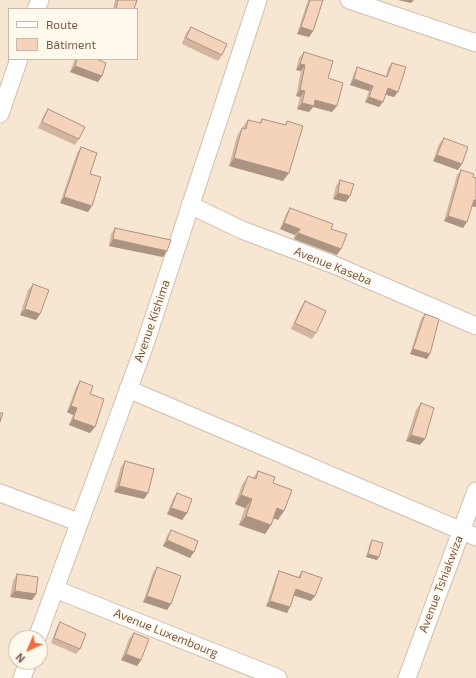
<!DOCTYPE html>
<meta charset="utf-8">
<style>
body{margin:0}
#map{position:relative;width:476px;height:678px;overflow:hidden;background:#fef4e4;font-family:"Exo 2",sans-serif}
canvas{display:block}
.legend{position:absolute;left:8px;top:8px;width:130px;height:52px;box-sizing:border-box;background:#fff8ec;border:1px solid #c9b9aa;margin:0;padding:5px 7px;list-style:none;font-size:12px;color:#785a48}
.legend li{display:flex;align-items:center;gap:8px;height:20px}
.legend b{width:20px;border:1px solid #c9b9aa}
.north{position:absolute;left:8px;top:630px;width:40px;height:40px;box-sizing:border-box;background:#fff8ec;border:1px solid #c9b9aa;border-radius:50%;rotate:224deg;font-size:11px;font-weight:700;line-height:16px;text-align:center;color:#785a48}
.north::after{content:'';display:block;margin:auto;width:14px;height:18px;background:#ef6c41;clip-path:polygon(50% 0,100% 100%,50% 72%,0 100%)}
</style>
<div id="map">
<canvas width="476" height="678"></canvas>
<ul class="legend">
<li><b style="height:5px;background:#fff"></b>Route</li>
<li><b style="height:11px;background:#f5d3ba"></b>Bâtiment</li>
</ul>
<div class="north">N</div>
</div>
<script>
const g = document.querySelector('canvas').getContext('2d');
g.lineJoin = 'round';
function fillPath(path, color) { g.fillStyle = color; g.fill(path, 'evenodd'); }
const poly = rows => new Path2D(rows.map(r => 'M' + r).join(''));
function stroke(path, color, width, dash) { g.strokeStyle = color; g.lineWidth = width; g.lineCap = dash ? 'butt' : 'round'; g.setLineDash(dash || []); g.stroke(path); }
function write(font, color, halo, rows, align = 'center') {
  g.font = font + ' "Exo 2",sans-serif'; g.lineWidth = 3.5; g.setLineDash([]); g.textBaseline = 'middle'; g.strokeStyle = halo; g.fillStyle = color; for (const [text, x, y, turn = 0] of rows) {
    g.save(); g.translate(x, y); g.rotate((+turn || 0) * Math.PI / 180); g.textAlign = isNaN(turn) ? turn : align; if (halo) g.strokeText(text, 0, 0); g.fillText(text, 0, 0); g.restore();
  }
}
fillPath(poly([
 [0,0,476,0,476,678,0,678],
 [9,9,137,9,137,59,9,59],
 [16,638,40,638,40,662,16,662]
]), '#f6e6d2');
const street = poly([
 [349,0,476,43],
 [36,9,40,0],
 [0,114,19,59],
 [190,205,242,230,332,264,476,326],
 [128,389,476,537],
 [0,493,78,522],
 [55,589,278,678],
 [37,638,144,347,258,0],
 [22,678,28,662],
 [407,678,476,491]
]);
stroke(street, '#d2beac', 19);
stroke(street, '#fff', 17);
fillPath(poly([
 [115,0,137,0,134,9,113,9],
 [308,0,323,0,313,31,309,37,297,34],
 [191,27,222,55,218,61,182,44,186,33],
 [304,52,328,78,332,112,313,107,309,112,297,109,300,97,296,96,301,71,296,70,299,58],
 [75,59,96,59,102,76,98,82,70,72],
 [392,63,394,97,386,95,379,107,365,102,369,91,350,85,354,73,357,67,386,76,388,68],
 [48,109,79,139,75,145,38,128,44,115],
 [262,119,285,125,287,121,283,181,229,166,237,136,242,128,248,120,259,123],
 [444,138,458,170,433,161,439,144],
 [81,147,90,174,88,212,60,203,77,153],
 [461,170,473,177,476,178,476,207,472,206,463,228,444,221,457,175],
 [340,180,350,196,346,202,333,199,336,186],
 [290,208,331,229,337,255,294,239,295,235,280,229,286,214],
 [115,228,167,251,163,257,109,246,111,234],
 [33,284,40,314,36,320,20,315,28,290],
 [305,301,316,333,312,339,291,329,301,307],
 [425,314,427,359,410,354,421,319],
 [80,381,90,394,95,427,90,433,69,425,73,415,67,412,76,387],
 [421,403,420,445,406,441,416,410],
 [125,461,148,493,144,499,114,492,121,467],
 [258,471,273,483,278,520,274,518,271,525,265,534,239,525,245,508,235,504,242,485,248,476,253,478],
 [177,493,187,513,182,520,167,514,173,499],
 [171,530,190,558,163,546,167,536],
 [372,540,377,560,366,557,370,543],
 [157,567,167,610,143,602,153,573],
 [279,571,298,577,302,571,311,601,294,595,290,607,287,613,266,606,276,577],
 [17,574,36,594,32,600,10,597,13,581],
 [60,622,80,649,76,654,51,643,57,627],
 [134,633,141,660,137,666,121,660,129,639]
]), '#d3b5a0');
fillPath(poly([
 [398,0,414,0,411,3],
 [301,27,313,31,309,37,297,34],
 [300,64,305,65,301,71,296,70],
 [75,66,102,76,98,82,70,72],
 [354,79,373,86,369,91,350,85],
 [388,88,398,92,394,97,384,94],
 [300,90,305,91,300,97,296,96],
 [369,97,383,102,379,107,365,102],
 [315,100,337,106,332,112,313,107,309,112,297,109,302,103],
 [437,155,462,164,458,170,433,161],
 [234,158,289,173,283,181,229,166],
 [338,193,350,196,346,202,333,199],
 [64,197,92,206,88,212,60,203],
 [474,200,476,200,476,207,470,206],
 [448,216,467,222,463,228,444,221],
 [284,223,300,229,295,235,280,229],
 [298,233,341,249,337,255,294,239],
 [113,239,167,251,163,257,109,246],
 [25,309,40,314,36,320,20,315],
 [413,349,430,354,427,359,410,354],
 [71,406,77,408,73,415,67,412],
 [73,419,95,427,90,433,69,425],
 [411,435,425,439,420,445,406,441],
 [119,486,148,493,144,499,114,492],
 [241,495,252,499,245,508,235,504],
 [171,508,187,513,182,520,167,514],
 [277,508,284,511,278,520,271,517],
 [246,516,271,525,265,534,239,525],
 [167,540,194,552,190,558,163,546],
 [368,554,379,557,377,560,366,557],
 [296,589,315,596,311,601,292,595],
 [15,591,36,594,32,600,10,597],
 [147,596,171,604,167,610,143,602],
 [270,601,290,607,287,613,266,606],
 [126,654,141,660,137,666,121,660]
]), '#ac9482');
const building = poly([
 [118,0,137,0,134,9,116,9,118,0],
 [310,0,323,0,313,31,301,27,310,0],
 [191,27,227,44,222,55,186,38,191,27],
 [304,52,333,61,328,78,343,83,337,106,315,100,314,106,302,103,305,91,300,90,305,65,300,64,304,52],
 [77,59,96,59,106,63,102,76,75,66,77,59],
 [392,63,406,67,398,92,388,88,383,102,369,97,373,86,354,79,357,67,387,77,392,63],
 [48,109,85,127,79,139,42,122,48,109],
 [262,119,286,125,287,121,303,126,289,173,234,158,242,128,246,129,248,120,261,123,262,119],
 [444,138,468,147,462,164,437,155,444,138],
 [81,147,97,153,90,174,101,177,92,206,64,197,81,147],
 [461,170,474,174,473,177,476,178,476,200,474,200,467,222,448,216,461,170],
 [340,180,354,184,350,196,338,193,340,180],
 [290,208,333,224,331,229,347,234,341,249,298,233,300,229,284,223,290,208],
 [115,228,171,240,167,251,113,239,115,228],
 [33,284,49,290,40,314,25,309,33,284],
 [305,301,326,311,316,333,295,323,305,301],
 [425,314,439,319,430,354,413,349,425,314],
 [80,381,93,386,90,394,104,399,95,427,73,419,77,408,71,406,80,381],
 [421,403,434,408,425,439,411,435,421,403],
 [0,413,3,413,0,422,0,413],
 [125,461,154,469,148,493,119,486,125,461],
 [258,471,275,477,273,483,292,490,284,511,277,508,271,525,246,516,252,499,241,495,248,476,256,479,258,471],
 [177,493,192,499,187,513,171,508,177,493],
 [171,530,198,541,194,552,167,540,171,530],
 [372,540,383,543,379,557,368,554,372,540],
 [157,567,181,576,171,604,147,596,157,567],
 [279,571,300,578,302,571,322,578,315,596,296,589,290,607,270,601,279,571],
 [17,574,38,577,36,594,15,591,17,574],
 [60,622,86,634,80,649,54,638,60,622],
 [134,633,149,639,141,660,126,654,134,633]
]);
fillPath(building, '#f5d3ba');
stroke(building, '#ac9482', 1);
write('12px', '#785a48', '#fff8ec', [
 ["Avenue Kaseba",333,266,22],
 ["Avenue Kishima",152,321,-71],
 ["Avenue Tshiakwiza",441,584,-69],
 ["Avenue Luxembourg",166,633,22]
]);
</script>
